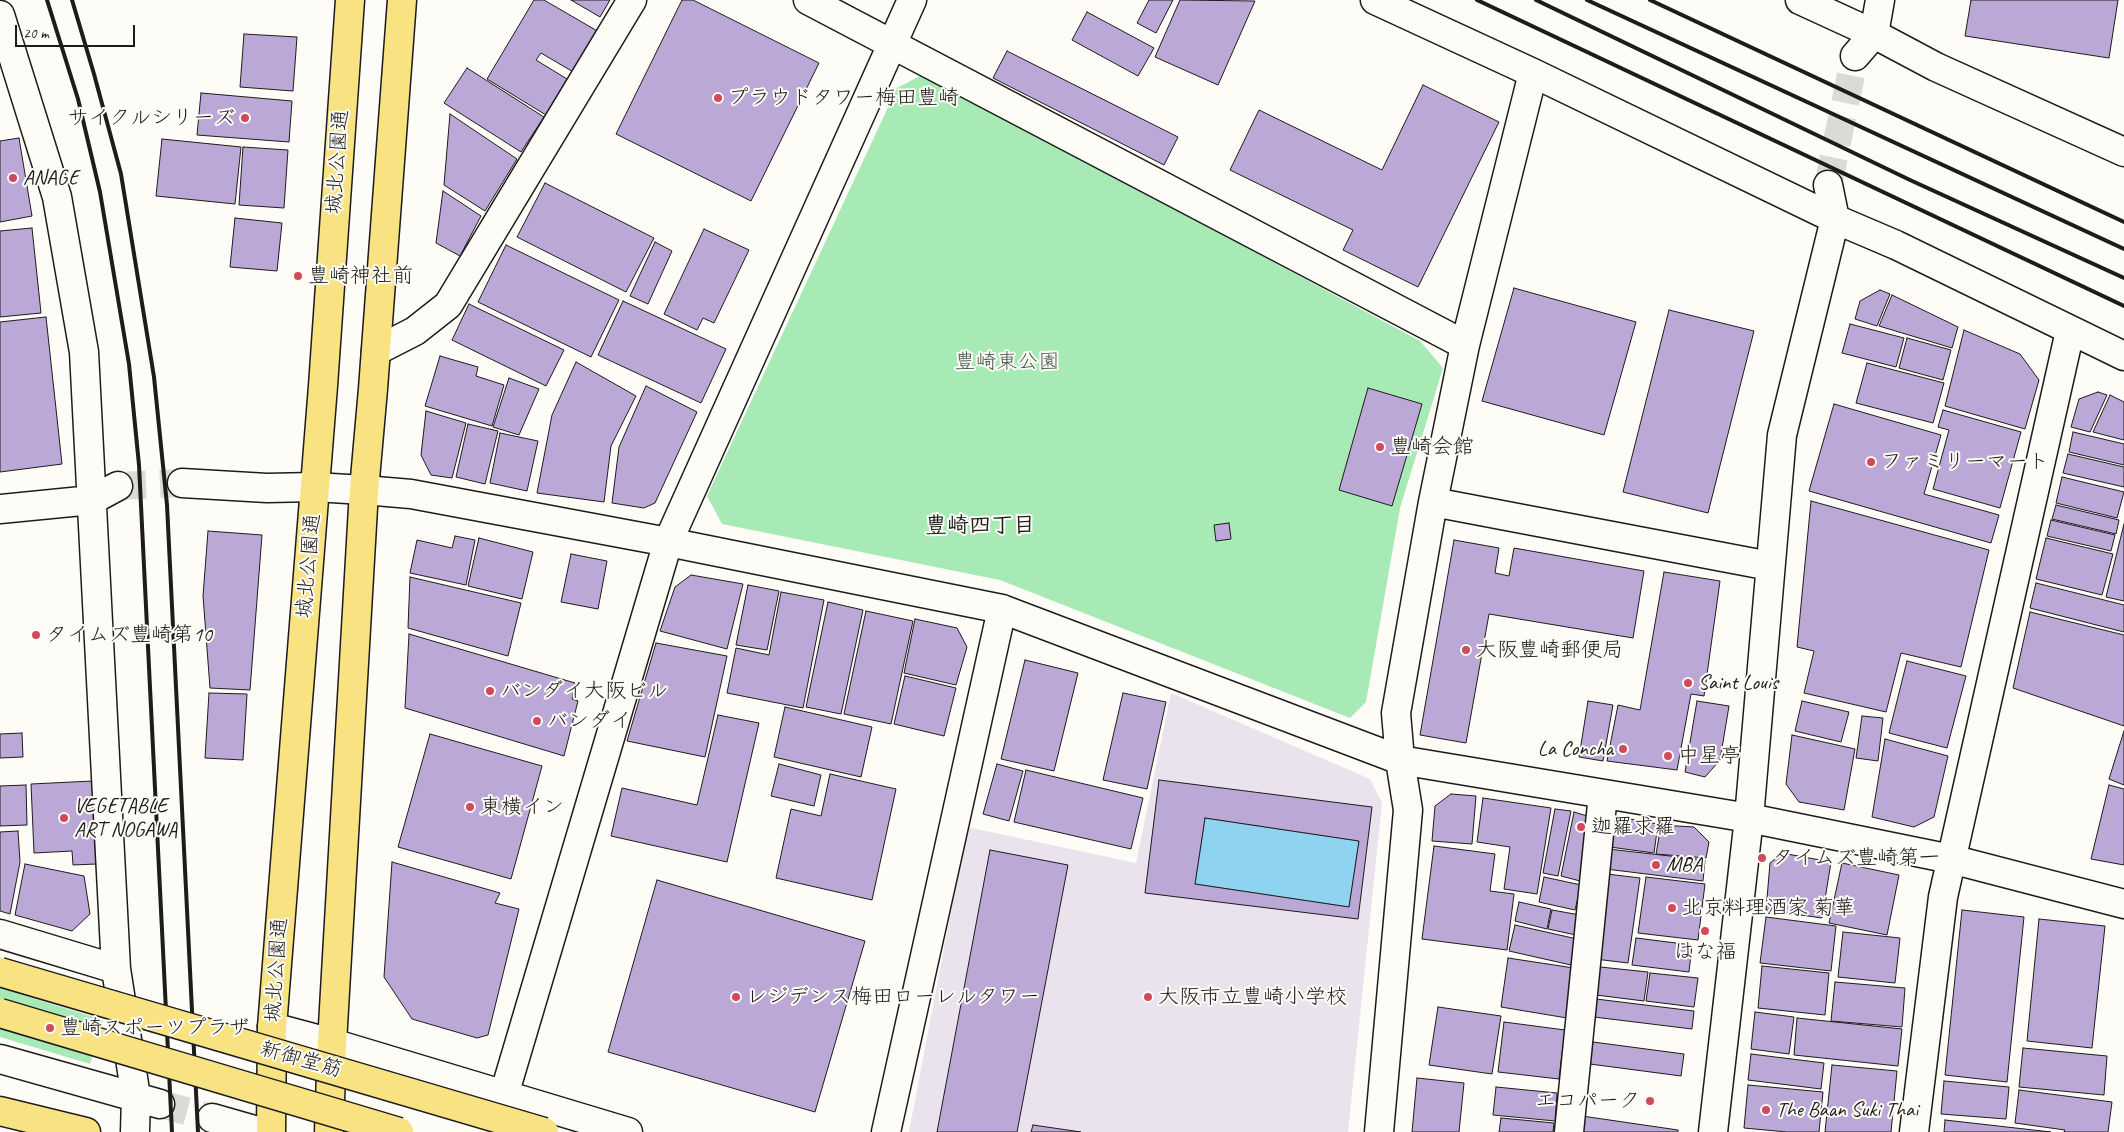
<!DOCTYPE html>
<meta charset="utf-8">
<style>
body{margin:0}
#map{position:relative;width:2124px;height:1132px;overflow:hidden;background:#fdfcf7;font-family:Caveat,sans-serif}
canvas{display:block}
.scale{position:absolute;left:15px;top:25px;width:120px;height:22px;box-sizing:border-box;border:2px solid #1c1c1c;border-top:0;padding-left:6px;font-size:15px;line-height:18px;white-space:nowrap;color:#1c1c1c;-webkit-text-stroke:4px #fdfcf7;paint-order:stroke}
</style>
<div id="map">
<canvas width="2124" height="1132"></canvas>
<div class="scale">20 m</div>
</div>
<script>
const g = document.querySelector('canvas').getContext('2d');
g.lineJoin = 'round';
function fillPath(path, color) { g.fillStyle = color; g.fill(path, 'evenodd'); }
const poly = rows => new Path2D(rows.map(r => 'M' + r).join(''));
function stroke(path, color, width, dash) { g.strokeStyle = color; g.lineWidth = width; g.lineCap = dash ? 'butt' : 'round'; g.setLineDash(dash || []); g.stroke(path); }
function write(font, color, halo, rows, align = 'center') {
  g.font = font + ' Caveat,"Klee One",sans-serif'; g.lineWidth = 4; g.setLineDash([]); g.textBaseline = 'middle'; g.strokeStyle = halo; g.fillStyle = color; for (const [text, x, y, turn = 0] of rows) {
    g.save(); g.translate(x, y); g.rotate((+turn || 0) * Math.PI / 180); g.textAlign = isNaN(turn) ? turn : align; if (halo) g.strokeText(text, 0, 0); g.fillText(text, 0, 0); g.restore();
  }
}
fillPath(poly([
 [1171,693,1370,779,1382,803,1348,1132,909,1132,967,827,1136,863]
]), '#eae3ed');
fillPath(poly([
 [924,74,1420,341,1443,368,1400,508,1366,702,1350,718,1000,580,722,524,707,496,897,88],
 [0,988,103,1020,90,1064,0,1037]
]), '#a7eab5');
const water = poly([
 [1205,818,1359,841,1349,907,1195,884,1205,818]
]);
fillPath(water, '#8ed3ef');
stroke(water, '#608a9b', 1);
const building = poly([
 [534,0,544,0,599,32,575,73,541,53,536,60,567,79,546,115,487,79,534,0],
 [571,0,610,0,600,17,571,0],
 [682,0,693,0,819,63,751,201,616,134,682,0],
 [1149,0,1173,0,1156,33,1137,23,1149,0],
 [1180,0,1255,1,1218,85,1155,57,1180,0],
 [1971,0,2118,0,2109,58,1965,36,1971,0],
 [1087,12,1154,48,1138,76,1072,40,1087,12],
 [244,34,297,37,293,91,240,87,244,34],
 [1007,51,1178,137,1164,165,993,78,1007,51],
 [467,68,544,117,521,152,444,103,467,68],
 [1423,85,1499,122,1418,287,1343,250,1353,230,1230,170,1259,110,1382,170,1423,85],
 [201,93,292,101,289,142,197,135,201,93],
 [450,114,517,159,485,211,444,185,450,114],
 [19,138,32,216,0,222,0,141,19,138],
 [162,139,241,147,235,204,156,196,162,139],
 [243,147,288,150,284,208,239,205,243,147],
 [545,183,654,238,626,292,517,237,545,183],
 [443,191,481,216,460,256,436,243,443,191],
 [235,218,282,223,277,271,230,267,235,218],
 [32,228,41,313,0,317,0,231,32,228],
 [704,229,749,250,714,323,703,318,697,330,664,314,704,229],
 [655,242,672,251,648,304,630,296,655,242],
 [506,245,619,300,591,357,478,302,506,245],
 [1514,288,1636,322,1604,435,1482,401,1514,288],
 [1880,290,1890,294,1877,326,1855,319,1860,301,1880,290],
 [1892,295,1958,327,1952,348,1879,326,1892,295],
 [623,301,726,349,701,403,598,355,623,301],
 [469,304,564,350,546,386,452,340,469,304],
 [1669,310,1754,331,1708,513,1623,492,1669,310],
 [46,317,62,464,0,472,0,322,46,317],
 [1850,324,1904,338,1896,367,1842,353,1850,324],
 [1964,330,2020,354,2039,380,2025,429,1945,406,1964,330],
 [1907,338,1951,350,1943,380,1899,368,1907,338],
 [440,356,478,367,476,376,504,385,492,426,425,406,440,356],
 [576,362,636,396,611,446,604,502,537,493,552,415,576,362],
 [1867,363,1944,383,1933,423,1856,403,1867,363],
 [509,378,539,389,519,435,493,427,509,378],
 [646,386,697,412,655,503,644,508,612,503,619,447,646,386],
 [1368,388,1422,404,1392,506,1339,490,1368,388],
 [2098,392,2107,395,2090,432,2071,427,2079,399,2098,392],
 [2110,395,2124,402,2124,440,2093,432,2110,395],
 [1834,404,1941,435,1924,494,1999,515,1991,543,1809,491,1834,404],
 [1943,410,2021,432,2000,508,1933,489,1949,430,1938,427,1943,410],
 [426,411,466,423,452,478,431,475,421,455,426,411],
 [468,424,498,431,485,484,456,477,468,424],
 [2073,432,2124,444,2124,465,2069,452,2073,432],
 [500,433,538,441,527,491,490,483,500,433],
 [2068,454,2124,467,2124,487,2063,473,2068,454],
 [2062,477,2124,492,2117,518,2056,503,2062,477],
 [1811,501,1989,550,1961,667,1901,653,1886,712,1804,693,1814,651,1797,647,1811,501],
 [2056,505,2119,520,2116,534,2052,519,2056,505],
 [2051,520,2115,535,2111,551,2047,536,2051,520],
 [1229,523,1231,539,1216,541,1214,525,1229,523],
 [2124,524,2124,601,2106,597,2124,524],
 [208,531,262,535,250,690,210,688,203,596,208,531],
 [455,536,475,540,466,585,410,573,417,540,452,548,455,536],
 [479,538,533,552,522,599,468,586,479,538],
 [2046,538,2113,554,2102,595,2036,579,2046,538],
 [1454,540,1499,548,1495,573,1509,576,1514,548,1644,571,1633,638,1489,614,1466,743,1420,735,1454,540],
 [571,554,607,561,598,609,561,602,571,554],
 [1664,572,1720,581,1704,696,1691,694,1677,770,1607,761,1618,705,1640,710,1664,572],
 [691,575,743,584,727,649,660,631,675,587,691,575],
 [410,577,521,603,508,656,408,628,410,577],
 [2036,583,2124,605,2124,632,2030,608,2036,583],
 [748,585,779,591,767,650,736,645,748,585],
 [781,592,824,600,803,708,727,693,736,648,769,655,781,592],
 [828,602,863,610,841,714,806,707,828,602],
 [866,611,913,621,891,724,844,714,866,611],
 [2030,612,2124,635,2124,726,2013,688,2030,612],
 [915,619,957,628,967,647,956,685,904,673,915,619],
 [409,634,575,683,572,699,578,701,564,756,405,708,409,634],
 [656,643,727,656,705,757,627,741,656,643],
 [1025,660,1078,673,1054,771,1001,759,1025,660],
 [1907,661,1966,676,1947,748,1889,733,1907,661],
 [905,676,956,688,944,736,894,724,905,676],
 [209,693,247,694,243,760,205,758,209,693],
 [1123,693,1166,702,1147,789,1103,780,1123,693],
 [1588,701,1613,705,1603,761,1579,757,1588,701],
 [1697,701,1729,706,1720,760,1705,777,1685,772,1697,701],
 [1802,701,1849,712,1841,742,1795,731,1802,701],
 [785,707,872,727,861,777,774,757,785,707],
 [718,715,759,723,727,862,611,836,622,788,697,805,718,715],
 [1862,716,1883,718,1878,761,1856,758,1862,716],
 [2124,731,2124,785,2109,779,2124,731],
 [22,733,23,757,0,758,0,734,22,733],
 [430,734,542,766,511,879,398,847,430,734],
 [1792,735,1855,749,1844,810,1799,802,1786,784,1792,735],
 [1885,739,1948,756,1934,817,1914,827,1872,817,1885,739],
 [779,764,821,775,814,806,771,796,779,764],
 [997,764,1023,771,1009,821,983,814,997,764],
 [1026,770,1143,798,1131,849,1014,822,1026,770],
 [830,774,896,789,872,900,776,878,791,809,821,816,830,774],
 [1159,780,1372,807,1358,919,1145,893,1159,780],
 [1205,818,1359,841,1349,907,1195,884,1205,818],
 [93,781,96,864,73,865,72,851,34,853,31,784,93,781],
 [26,785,27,825,0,826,0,786,26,785],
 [2109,785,2124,789,2124,865,2091,859,2109,785],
 [1451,794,1476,796,1472,844,1432,841,1435,806,1451,794],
 [1483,798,1551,808,1537,894,1504,889,1510,847,1477,842,1483,798],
 [1555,809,1571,811,1558,876,1543,873,1555,809],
 [1574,812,1587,816,1591,825,1580,881,1561,876,1574,812],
 [1630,819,1658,824,1654,853,1610,847,1613,833,1630,819],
 [1661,825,1694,827,1709,842,1706,858,1656,854,1661,825],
 [18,831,20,862,10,914,0,911,0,832,18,831],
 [1434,846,1495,854,1490,891,1514,894,1507,950,1422,939,1434,846],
 [1608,849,1705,860,1703,881,1606,869,1608,849],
 [990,850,1068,865,1017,1132,937,1132,990,850],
 [1782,853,1831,862,1822,918,1766,910,1770,863,1782,853],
 [392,862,500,893,495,903,519,909,488,1035,477,1038,412,1019,384,977,392,862],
 [1842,863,1899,875,1887,935,1829,923,1842,863],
 [25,864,84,876,90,914,72,931,15,915,25,864],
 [1607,874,1640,878,1628,963,1595,959,1607,874],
 [1544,877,1581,885,1575,910,1539,902,1544,877],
 [1646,877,1705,884,1698,940,1638,933,1646,877],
 [657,880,865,941,815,1112,608,1052,657,880],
 [1519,902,1551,909,1547,929,1515,921,1519,902],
 [1552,910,1580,915,1576,935,1548,929,1552,910],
 [1962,910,2024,917,2007,1082,1945,1075,1962,910],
 [1766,917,1836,926,1831,971,1760,963,1766,917],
 [2039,919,2105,926,2092,1048,2027,1041,2039,919],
 [1515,925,1577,939,1571,965,1509,951,1515,925],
 [1843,932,1900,938,1895,983,1838,977,1843,932],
 [1636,938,1692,945,1689,972,1632,965,1636,938],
 [1508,958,1574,968,1567,1018,1501,1007,1508,958],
 [1762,966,1829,973,1825,1015,1758,1008,1762,966],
 [1600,967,1648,972,1644,1001,1596,995,1600,967],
 [1650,973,1698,978,1694,1007,1646,1001,1650,973],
 [1835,982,1905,988,1902,1027,1831,1021,1835,982],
 [1596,999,1694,1011,1692,1029,1594,1017,1596,999],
 [1438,1007,1501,1016,1492,1074,1429,1065,1438,1007],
 [1755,1012,1794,1017,1789,1054,1751,1049,1755,1012],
 [1797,1018,1902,1029,1898,1066,1794,1055,1797,1018],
 [1504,1022,1565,1030,1559,1079,1498,1072,1504,1022],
 [1593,1042,1684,1054,1681,1076,1590,1064,1593,1042],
 [2023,1048,2107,1056,2104,1095,2019,1087,2023,1048],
 [1751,1054,1824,1063,1821,1089,1748,1080,1751,1054],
 [1832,1065,1897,1071,1891,1132,1825,1132,1832,1065],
 [1417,1078,1464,1083,1459,1132,1412,1132,1417,1078],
 [1944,1081,2009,1087,2006,1119,1941,1114,1944,1081],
 [1748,1085,1823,1092,1819,1132,1787,1132,1744,1128,1748,1085],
 [1496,1087,1557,1093,1555,1121,1493,1115,1496,1087],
 [2019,1090,2112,1102,2108,1132,2064,1132,2065,1130,2015,1123,2019,1090],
 [1582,1116,1678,1130,1678,1132,1580,1132,1582,1116],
 [1501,1118,1554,1123,1553,1132,1499,1132,1501,1118],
 [1945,1120,2051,1132,1944,1132,1945,1120],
 [1033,1125,1081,1132,1031,1132,1033,1125]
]);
fillPath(building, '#bca8d7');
stroke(building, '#1c1c1c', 1);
stroke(poly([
 [1828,185,1855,56],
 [118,486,182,483],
 [160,1104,212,1118]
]), '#dbdad6', 28, [28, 14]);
const minor = poly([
 [808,0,1465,345],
 [1375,0,1533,73,1835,219,1896,245,2124,356],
 [1800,0,1874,34,1936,67,2124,152],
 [0,15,57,197,84,352,116,969,136,1097,135,1132],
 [1855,56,1874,34,1880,0],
 [376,351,415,331,448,305,632,0],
 [182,483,267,488,315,487,364,490,411,494,668,542,1002,609,1400,760,1749,818,1951,859,2124,904],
 [1433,502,1770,566],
 [0,509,92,500,118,486],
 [0,934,116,969],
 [272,1027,332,1043,628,1132],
 [0,1059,160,1104],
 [504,1095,668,542,912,0],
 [212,1118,261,1132],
 [886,1132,1002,609],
 [1379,1132,1408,810,1400,760,1396,713,1433,502,1465,345,1533,73],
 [1569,1132,1603,794],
 [1713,1132,1749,818,1782,435,1835,219,1828,185],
 [1914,1132,1943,897,2070,331]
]);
const major = poly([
 [271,1132,272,1027,323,386,350,0],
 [329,1132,332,1043,364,490,373,389,402,0]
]);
const highway = poly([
 [0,1111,86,1132]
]);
stroke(minor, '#1c1c1c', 31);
stroke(major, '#1c1c1c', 31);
stroke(highway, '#1c1c1c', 31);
stroke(minor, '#fdfcf7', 28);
stroke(major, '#f8e281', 28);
stroke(highway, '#f8e281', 28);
stroke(poly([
 [47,0,78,99,100,192,129,364,139,465,172,1132],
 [72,0,94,74,121,174,154,377,167,505,198,1132],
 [1477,0,2124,306],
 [1536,0,1910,180,2124,278],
 [1587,0,2124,249],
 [1650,0,2124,222]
]), '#1c1c1c', 4);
const highwayBridge = poly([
 [0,972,544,1132],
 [0,1013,399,1132]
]);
stroke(highwayBridge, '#1c1c1c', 31, []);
stroke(highwayBridge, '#f8e281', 28);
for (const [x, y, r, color] of [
 [718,98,5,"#d1495b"],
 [245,118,5,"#d1495b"],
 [13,178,5,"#d1495b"],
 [298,276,5,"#d1495b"],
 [1380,447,5,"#d1495b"],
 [1871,462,5,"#d1495b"],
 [36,635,5,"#d1495b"],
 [1466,650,5,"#d1495b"],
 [1688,683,5,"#d1495b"],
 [490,691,5,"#d1495b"],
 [537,721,5,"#d1495b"],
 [1623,749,5,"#d1495b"],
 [1668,756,5,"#d1495b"],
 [470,807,5,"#d1495b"],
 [64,818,5,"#d1495b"],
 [1581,827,5,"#d1495b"],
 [1762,858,5,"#d1495b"],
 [1656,865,5,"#d1495b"],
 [1672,908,5,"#d1495b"],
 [1705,931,5,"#d1495b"],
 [736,997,5,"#d1495b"],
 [1148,997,5,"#d1495b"],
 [50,1028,5,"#d1495b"],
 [1650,1101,5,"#d1495b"],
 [1766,1110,5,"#d1495b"]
]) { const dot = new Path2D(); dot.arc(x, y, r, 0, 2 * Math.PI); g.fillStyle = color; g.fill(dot); stroke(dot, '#fdfcf7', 2); }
write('21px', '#1c1c1c', '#fdfcf7', [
 ["プラウドタワー梅田豊崎",728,98],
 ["サイクルシリーズ",235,118,"right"],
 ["ANAGE",23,178],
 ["豊崎神社前",308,276],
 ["豊崎会館",1390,447],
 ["ファミリーマート",1881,462],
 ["タイムズ豊崎第10",46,635],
 ["大阪豊崎郵便局",1476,650],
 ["Saint Louis",1698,683],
 ["バンダイ大阪ビル",500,691],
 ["バンダイ",547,721],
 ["La Concha",1613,749,"right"],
 ["中星亭",1678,756],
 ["VEGETABLE",74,806],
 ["ART NOGAWA",74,830],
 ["東横イン",480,807],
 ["迦羅求羅",1591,827],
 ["タイムズ豊崎第一",1772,858],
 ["MBA",1666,865],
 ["北京料理酒家 菊華",1682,908],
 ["はな福",1705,952,"center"],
 ["レジデンス梅田ローレルタワー",746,997],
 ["大阪市立豊崎小学校",1158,997],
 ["豊崎スポーツプラザ",60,1028],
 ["エコパーク",1640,1101,"right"],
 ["The Baan Suki Thai",1776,1110]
], 'left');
write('21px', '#1c1c1c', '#fdfcf7', [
 ["城北公園通",338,162,-86],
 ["城北公園通",309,566,-85],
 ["城北公園通",277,970,-86],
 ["新御堂筋",301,1060,16]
]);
write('21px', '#465a4a', '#fdfcf7', [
 ["豊崎東公園",1007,362]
]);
write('bold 22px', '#1c1c1c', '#fdfcf7', [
 ["豊崎四丁目",980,526]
]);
</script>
